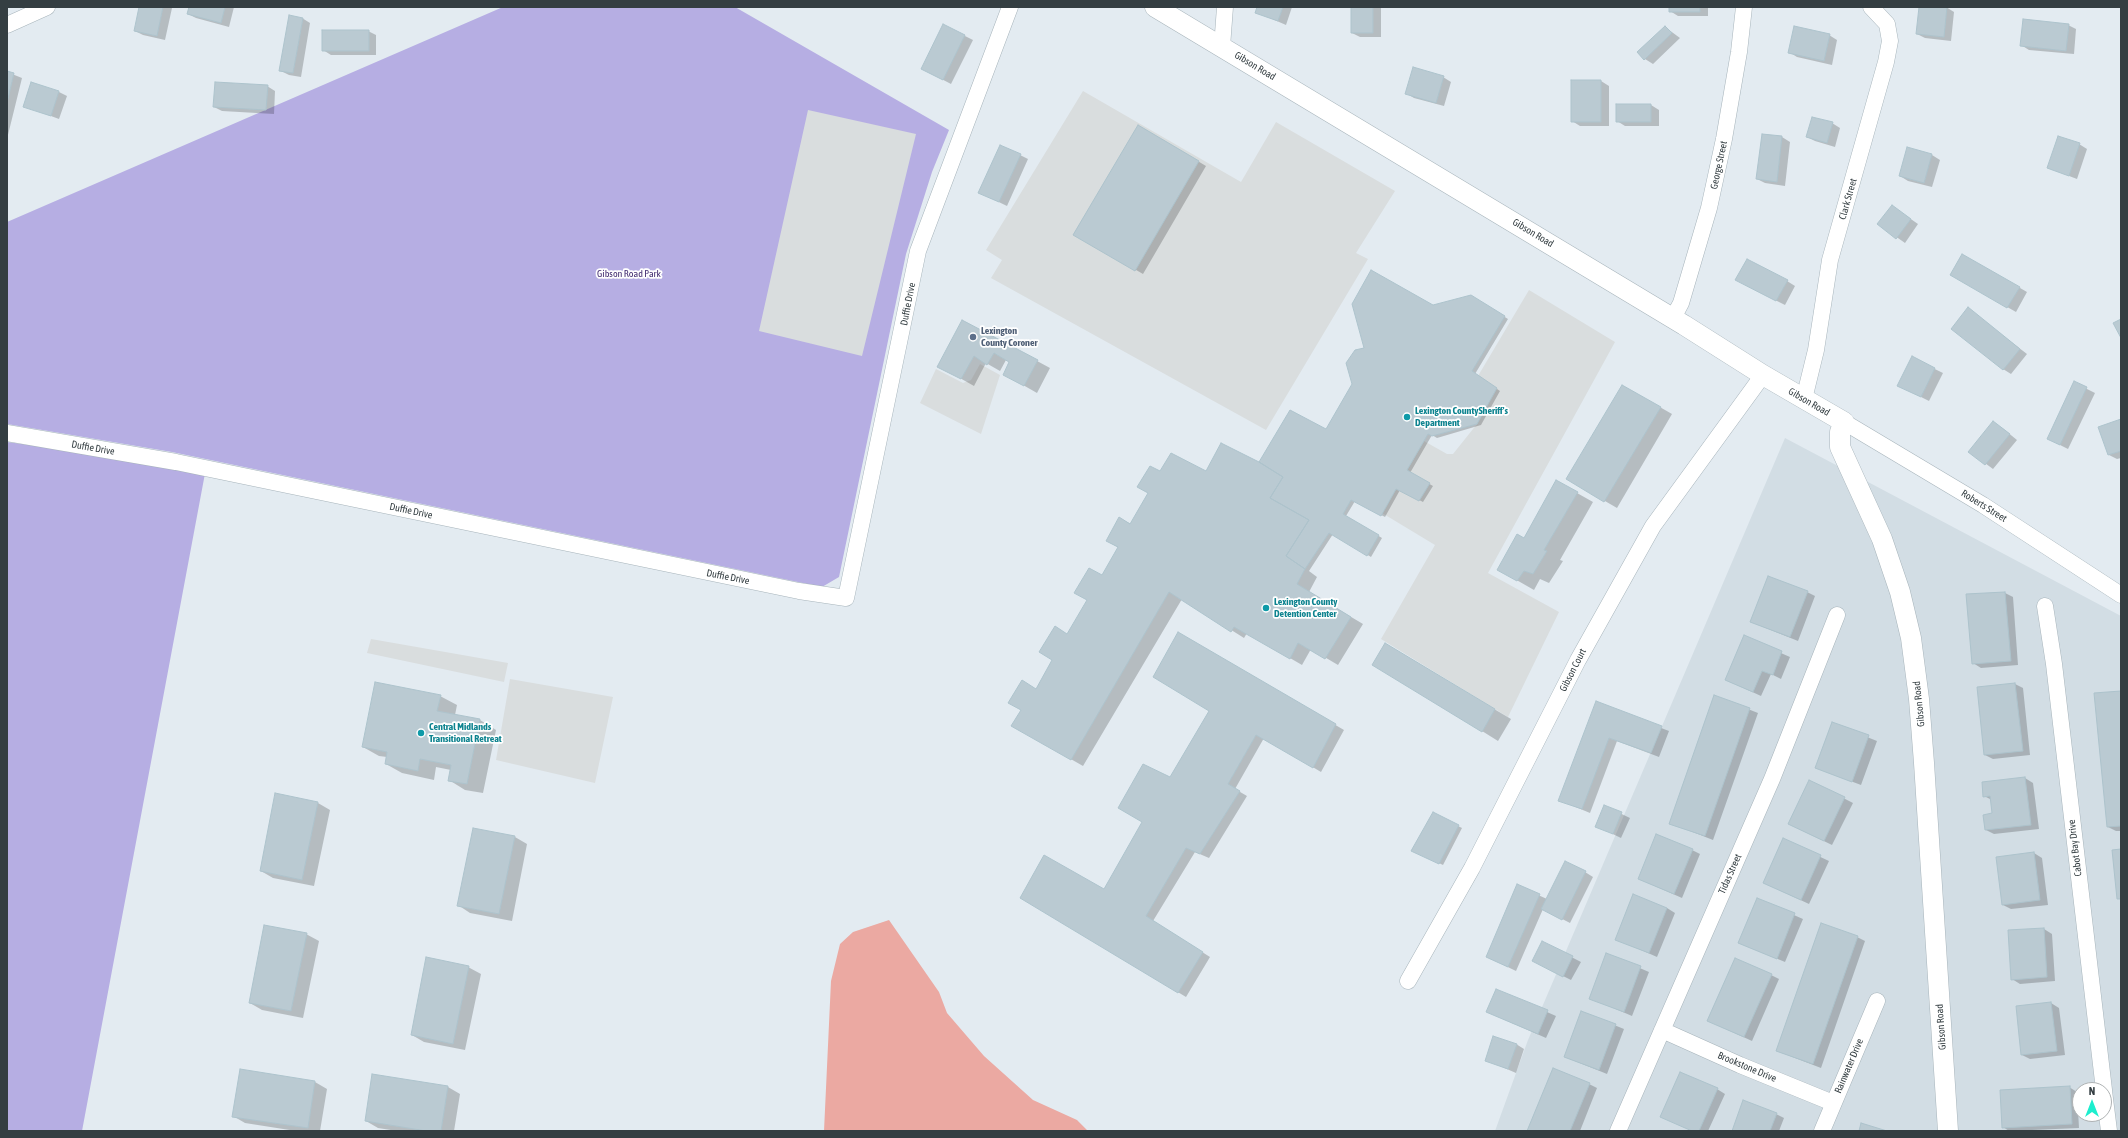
<!DOCTYPE html>
<style>
body{margin:0}
#map{position:relative;width:2128px;height:1138px;overflow:hidden;background:#e3ebf1;font-family:"Asap Condensed",sans-serif}
canvas{display:block}
.frame{position:absolute;inset:0;border:8px solid #343e42;pointer-events:none}
.north{position:absolute;left:2072px;top:1082px;width:40px;height:40px;box-sizing:border-box;background:#fff;border:1px solid #aeb2b3;border-radius:50%;rotate:0deg;font-size:11px;font-weight:700;line-height:16px;text-align:center;color:#343e42}
.north::after{content:'';display:block;margin:auto;width:14px;height:18px;background:#1deece;clip-path:polygon(50% 0,100% 100%,50% 72%,0 100%)}
</style>
<div id="map">
<canvas width="2128" height="1138"></canvas>
<div class="frame"></div>
<div class="north">N</div>
</div>
<script>
const g = document.querySelector('canvas').getContext('2d');
g.lineJoin = 'round';
function fillPath(path, color) { g.fillStyle = color; g.fill(path, 'evenodd'); }
const poly = rows => new Path2D(rows.map(r => 'M' + r).join(''));
function stroke(path, color, width, dash) { g.strokeStyle = color; g.lineWidth = width; g.lineCap = dash ? 'butt' : 'round'; g.setLineDash(dash || []); g.stroke(path); }
function write(font, color, halo, rows, align = 'center') {
  g.font = font + ' "Asap Condensed",sans-serif'; g.lineWidth = 3.5; g.setLineDash([]); g.textBaseline = 'middle'; g.strokeStyle = halo; g.fillStyle = color; for (const [text, x, y, turn = 0] of rows) {
    g.save(); g.translate(x, y); g.rotate((+turn || 0) * Math.PI / 180); g.textAlign = isNaN(turn) ? turn : align; if (halo) g.strokeText(text, 0, 0); g.fillText(text, 0, 0); g.restore();
  }
}
fillPath(poly([
 [1785,438,2121,616,2121,1131,1495,1131,1528,1040],
 [2080,1090,2104,1090,2104,1114,2080,1114]
]), '#d2dde4');
fillPath(poly([
 [503,7,735,7,949,130,932,172,906,254,839,577,822,587,172,452,7,424,7,222],
 [7,442,206,468,82,1131,7,1131]
]), '#b6aee3');
fillPath(poly([
 [1083,91,1241,182,1276,122,1395,191,1356,253,1368,259,1266,430,991,278,1002,260,986,250],
 [808,110,916,134,862,356,759,331],
 [1529,290,1615,342,1488,573,1559,612,1508,717,1381,639,1435,545,1382,513,1424,441,1447,454,1453,454,1477,424,1478,376],
 [980,364,1000,375,981,434,920,403,936,369,963,383,971,380],
 [371,639,508,663,504,682,367,653],
 [510,679,613,697,595,783,496,760]
]), '#d9ddde');
fillPath(poly([
 [889,920,939,992,947,1013,984,1056,1033,1100,1077,1120,1088,1131,824,1131,831,981,840,944,853,932]
]), '#eba9a2');
fillPath(poly([
 [140,7,172,8,165,40,143,35,135,31],
 [190,7,234,7,229,27,196,18,188,14],
 [1258,7,1292,7,1286,25,1256,12],
 [1352,7,1381,7,1381,37,1360,37,1352,33],
 [1670,7,1708,7,1708,16,1678,16,1670,11],
 [1920,7,1946,7,1954,12,1951,41,1925,38,1917,34],
 [302,18,310,23,301,77,289,75,281,71],
 [943,25,973,40,951,84,930,73],
 [2068,25,2076,29,2074,54,2029,50,2021,45],
 [1665,27,1680,38,1653,64,1645,59],
 [368,31,376,35,376,55,331,55,323,50],
 [1829,35,1837,40,1832,65,1797,57,1789,52],
 [7,72,22,78,7,139],
 [1443,77,1451,82,1444,106,1414,98,1406,93],
 [1601,81,1609,86,1609,126,1580,126,1572,121],
 [267,86,275,91,274,114,222,111,214,107],
 [59,92,67,96,59,119,24,106],
 [1651,105,1659,110,1659,126,1625,126,1617,121],
 [1832,123,1840,128,1835,147,1815,141,1807,137],
 [1139,126,1206,166,1143,274,1074,234],
 [1763,135,1782,137,1790,142,1785,186,1765,183,1757,179],
 [2079,144,2087,149,2077,179,2048,168],
 [1908,148,1932,155,1940,160,1932,187,1908,181,1900,176],
 [1020,155,1028,159,1007,206,980,193],
 [1892,206,1918,224,1905,243,1878,224],
 [1963,255,2027,292,2016,312,1951,275],
 [1787,281,1795,286,1785,305,1745,285],
 [1471,296,1508,319,1475,374,1500,391,1481,425,1437,438,1432,435,1410,473,1433,486,1423,502,1400,490,1385,517,1355,501,1346,516,1382,538,1371,557,1333,534,1309,571,1317,577,1309,592,1363,624,1338,665,1311,649,1302,665,1247,633,1244,638,1182,599,1083,766,1013,726,1036,690,1119,548,1107,541,1120,518,1131,524,1161,473,1206,473,1259,463,1326,431,1353,384,1365,348,1432,307],
 [1968,309,2027,354,2011,374,2003,369],
 [963,321,1050,368,1037,393,1016,381,1011,362,1006,360,1000,371,986,363,974,386,951,373],
 [1912,358,1943,373,1929,401,1907,390],
 [2075,383,2095,393,2068,449,2056,443],
 [1623,386,1672,414,1617,508,1567,479],
 [2121,420,2121,458,2117,459,2109,455,2100,427],
 [2001,427,2017,440,1993,469,1970,452],
 [1577,493,1593,502,1560,560,1563,561,1549,583,1540,579,1534,590,1499,570,1525,539],
 [1807,592,1815,596,1798,641,1751,622],
 [2005,593,2013,597,2018,665,1981,668,1973,663],
 [1178,633,1344,730,1321,772,1264,738,1235,789,1247,796,1209,858,1195,852,1153,921,1210,957,1186,997,1022,898,1104,890,1210,711],
 [1744,637,1790,657,1781,679,1771,674,1761,696,1726,680],
 [1401,654,1511,719,1498,741,1482,731],
 [2015,684,2023,688,2030,755,1993,759,1985,755],
 [2121,692,2121,831,2116,831,2108,827],
 [440,696,457,705,455,715,480,720,496,730,483,793,465,790,449,780,451,770,436,767,434,780,402,773,386,764,387,757,379,756,363,747],
 [1715,696,1758,713,1713,840,1670,823],
 [1596,703,1669,731,1659,757,1617,741,1590,813,1559,800],
 [1832,723,1877,741,1861,785,1816,768],
 [2025,778,2033,783,2039,829,1994,834,1986,830,1993,814,1992,800,1984,796,1983,783],
 [1810,781,1853,803,1832,845,1797,828],
 [318,803,330,810,314,886,273,878,261,871],
 [1605,806,1630,818,1621,838,1596,826],
 [1458,826,1462,828,1443,865,1416,852],
 [515,837,527,844,512,921,470,913,458,905],
 [1784,840,1829,861,1809,904,1764,883],
 [1692,850,1700,854,1682,898,1639,879],
 [2034,853,2042,858,2048,905,2011,909,2003,905],
 [1585,872,1593,877,1570,923,1543,909,1516,971,1487,957,1518,886,1547,899],
 [1757,899,1803,919,1785,962,1739,943],
 [1667,908,1675,913,1657,957,1616,939],
 [2044,929,2052,934,2055,981,2020,984,2012,979,2009,931],
 [306,934,319,941,303,1018,262,1010,250,1003],
 [1857,937,1865,941,1821,1068,1777,1051],
 [1542,942,1581,962,1571,980,1541,965],
 [1607,954,1649,972,1632,1016,1590,998],
 [468,967,481,974,465,1050,424,1042,412,1035],
 [1771,975,1779,979,1752,1041,1717,1025],
 [1497,990,1556,1016,1546,1038,1487,1012],
 [2051,1003,2059,1008,2065,1055,2030,1059,2022,1055],
 [1582,1012,1624,1029,1607,1074,1565,1057],
 [1516,1044,1524,1049,1516,1073,1486,1060],
 [373,1075,448,1087,460,1094,454,1131,397,1131,378,1128,366,1121],
 [315,1082,327,1089,320,1131,296,1131,245,1123,233,1116],
 [1589,1084,1597,1088,1580,1131,1528,1131],
 [2069,1087,2077,1092,2079,1128,2009,1131,2003,1127],
 [1717,1089,1725,1094,1708,1131,1692,1131],
 [1776,1114,1784,1118,1779,1131,1733,1131]
]), '#0003');
const building = poly([
 [139,7,163,7,157,36,134,31,139,7],
 [189,7,225,7,221,23,187,14,189,7],
 [1257,7,1283,7,1278,21,1255,13,1257,7],
 [1351,7,1373,7,1373,33,1351,33,1351,7],
 [1669,7,1700,7,1700,12,1669,12,1669,7],
 [1919,7,1947,7,1944,37,1916,34,1919,7],
 [289,15,303,18,293,73,279,71,289,15],
 [2023,19,2069,24,2066,51,2020,46,2023,19],
 [943,24,965,35,943,80,921,69,943,24],
 [1665,26,1672,33,1644,60,1637,52,1665,26],
 [1794,26,1830,34,1824,61,1788,53,1794,26],
 [322,30,369,30,369,51,322,51,322,30],
 [1413,67,1444,76,1436,103,1405,94,1413,67],
 [7,71,14,73,7,103,7,71],
 [1571,80,1601,80,1601,122,1571,122,1571,80],
 [31,82,59,91,51,116,23,107,31,82],
 [215,82,268,85,266,110,213,107,215,82],
 [1616,104,1651,104,1651,122,1616,122,1616,104],
 [1812,117,1833,122,1827,143,1806,137,1812,117],
 [1138,125,1199,161,1135,271,1073,235,1138,125],
 [1762,134,1782,136,1777,182,1756,179,1762,134],
 [2058,136,2080,143,2069,176,2047,168,2058,136],
 [1000,145,1021,154,999,202,978,193,1000,145],
 [1907,147,1932,154,1924,183,1899,176,1907,147],
 [1892,205,1911,219,1896,239,1877,224,1892,205],
 [1962,254,2020,287,2007,308,1950,275,1962,254],
 [1747,259,1788,280,1776,301,1735,280,1747,259],
 [1371,270,1433,305,1471,295,1505,316,1472,371,1497,388,1477,424,1432,436,1428,434,1407,470,1430,483,1419,501,1396,489,1381,516,1351,500,1343,514,1379,535,1367,556,1329,533,1305,569,1286,556,1309,520,1270,498,1283,477,1259,462,1290,410,1326,429,1352,384,1346,363,1355,350,1364,348,1352,304,1371,270],
 [1968,307,2020,349,2003,370,1951,329,1968,307],
 [2121,319,2121,338,2113,323,2121,319],
 [962,320,1038,360,1024,386,1003,375,1009,362,994,353,987,365,974,356,961,379,937,367,962,320],
 [1912,356,1935,368,1921,397,1897,386,1912,356],
 [2074,381,2087,387,2060,445,2047,439,2074,381],
 [1622,385,1661,407,1604,502,1566,479,1622,385],
 [2121,419,2121,451,2108,455,2098,427,2121,419],
 [1993,421,2010,434,1985,465,1968,452,1993,421],
 [1221,443,1259,462,1283,477,1270,498,1309,520,1286,556,1305,569,1297,584,1351,617,1325,659,1298,643,1290,659,1234,627,1231,632,1169,592,1071,760,1011,726,1021,710,1008,703,1022,680,1036,689,1052,660,1039,652,1055,626,1067,634,1087,600,1074,593,1089,568,1102,575,1118,547,1106,541,1119,517,1130,524,1148,493,1137,487,1150,466,1160,471,1171,453,1206,471,1221,443],
 [1556,480,1578,492,1544,550,1547,551,1533,574,1524,571,1517,581,1497,570,1517,534,1524,538,1556,480],
 [1768,576,1808,591,1790,637,1750,622,1768,576],
 [2005,592,2011,661,1972,664,1966,594,2005,592],
 [1178,632,1336,724,1313,768,1256,735,1228,784,1240,791,1200,854,1186,848,1146,916,1203,952,1178,993,1020,898,1044,855,1104,889,1142,822,1118,808,1143,764,1170,777,1209,711,1153,677,1178,632],
 [1744,635,1782,651,1773,675,1762,671,1753,692,1725,680,1744,635],
 [1385,643,1495,709,1482,732,1372,665,1385,643],
 [375,682,441,695,437,711,480,719,467,784,448,781,451,765,420,759,418,771,385,764,387,752,362,747,375,682],
 [2015,683,2023,751,1984,755,1977,687,2015,683],
 [2121,691,2121,826,2107,827,2094,693,2121,691],
 [1714,695,1750,708,1705,836,1669,824,1714,695],
 [1596,701,1662,726,1651,753,1609,738,1582,809,1558,801,1596,701],
 [1832,722,1869,735,1852,782,1815,768,1832,722],
 [2025,777,2031,825,1985,830,1983,815,1992,813,1990,796,1983,797,1982,782,2025,777],
 [1809,780,1845,797,1824,841,1788,824,1809,780],
 [275,793,318,802,302,880,260,871,275,793],
 [1604,805,1622,812,1613,834,1595,827,1604,805],
 [1433,812,1459,825,1439,864,1411,851,1433,812],
 [473,828,515,836,499,914,457,906,473,828],
 [1656,834,1693,849,1674,894,1638,879,1656,834],
 [1783,838,1821,855,1801,900,1763,883,1783,838],
 [2121,849,2121,899,2117,899,2112,850,2121,849],
 [2034,852,2040,900,2002,905,1996,857,2034,852],
 [1565,861,1586,871,1562,920,1541,909,1565,861],
 [1517,884,1540,894,1508,967,1486,957,1517,884],
 [1633,894,1667,908,1649,953,1615,940,1633,894],
 [1757,898,1795,913,1777,959,1738,943,1757,898],
 [1821,923,1858,936,1813,1064,1776,1051,1821,923],
 [264,925,307,933,291,1011,249,1003,264,925],
 [2044,928,2047,977,2011,980,2008,930,2044,928],
 [1542,941,1573,956,1563,977,1532,961,1542,941],
 [1606,953,1641,966,1624,1012,1589,999,1606,953],
 [426,957,469,966,453,1044,411,1035,426,957],
 [1735,958,1772,974,1744,1037,1707,1021,1735,958],
 [1496,989,1548,1010,1538,1034,1486,1012,1496,989],
 [2051,1002,2057,1051,2021,1055,2016,1006,2051,1002],
 [1581,1011,1616,1024,1599,1070,1564,1057,1581,1011],
 [1493,1036,1517,1044,1508,1069,1485,1061,1493,1036],
 [1553,1068,1590,1083,1570,1131,1527,1131,1553,1068],
 [240,1069,315,1081,308,1128,232,1117,240,1069],
 [1680,1072,1718,1088,1699,1131,1692,1131,1660,1117,1680,1072],
 [372,1074,448,1086,441,1131,426,1131,365,1121,372,1074],
 [2070,1086,2072,1124,2002,1128,2000,1090,2070,1086],
 [1743,1100,1777,1113,1770,1131,1732,1131,1743,1100],
 [1861,1123,1887,1131,1859,1131,1861,1123]
]);
fillPath(building, '#bacad2');
stroke(building, '#adc3cc', 1);
const minor = poly([
 [7,25,47,7],
 [1222,47,1225,7],
 [1673,318,1681,303,1709,208,1724,139,1739,52,1744,7],
 [1804,399,1816,350,1830,260,1886,62,1890,41,1887,24,1871,7],
 [1844,422,1983,505,2121,595],
 [7,433,176,462,799,591,846,598,918,251,1010,7],
 [2045,606,2054,664,2104,1090],
 [1408,981,1472,868,1578,660,1653,526,1763,375],
 [1662,1030,1740,1065,1833,1103],
 [2104,1091,2109,1131],
 [1618,1131,1772,779,1837,615],
 [1822,1131,1877,1001]
]);
const tertiary = poly([
 [1155,7,1684,325,1763,375,1844,422,1840,432,1840,447,1882,539,1900,592,1911,638,1919,699,1924,763,1948,1131]
]);
stroke(minor, '#a7b4bb', 17);
stroke(tertiary, '#a7b4bb', 21);
stroke(minor, '#fff', 16);
stroke(tertiary, '#fff', 20);
for (const [x, y, r, color] of [
 [973,337,4,"#5c6f8a"],
 [1407,417,4,"#0f9aa8"],
 [1266,608,4,"#0f9aa8"],
 [421,733,4,"#0f9aa8"]
]) { const dot = new Path2D(); dot.arc(x, y, r, 0, 2 * Math.PI); g.fillStyle = color; g.fill(dot); stroke(dot, '#fff', 1.5); }
write('10px', '#343e42', '#fff', [
 ["Gibson Road",1255,66,31],
 ["George Street",1719,165,-78],
 ["Clark Street",1848,199,-74],
 ["Gibson Road",1533,233,31],
 ["Duffie Drive",908,304,-79],
 ["Gibson Road",1809,402,30],
 ["Duffie Drive",93,448,10],
 ["Roberts Street",1984,506,32],
 ["Duffie Drive",411,511,12],
 ["Duffie Drive",728,577,11],
 ["Gibson Court",1573,670,-63],
 ["Gibson Road",1919,704,-96],
 ["Cabot Bay Drive",2075,848,-97],
 ["Tidas Street",1730,874,-66],
 ["Gibson Road",1941,1027,-94],
 ["Rainwater Drive",1849,1066,-67],
 ["Brookstone Drive",1747,1067,23]
]);
write('10px', '#412b70', '#fff', [
 ["Gibson Road Park",629,274]
]);
write('bold 10px', '#4e5e75', '#fff', [
 ["Lexington",981,331],
 ["County Coroner",981,343]
], 'left');
write('bold 10px', '#0d838f', '#fff', [
 ["Lexington CountySheriff's",1415,411],
 ["Department",1415,423],
 ["Lexington County",1274,602],
 ["Detention Center",1274,614],
 ["Central Midlands",429,727],
 ["Transitional Retreat",429,739]
], 'left');
</script>
